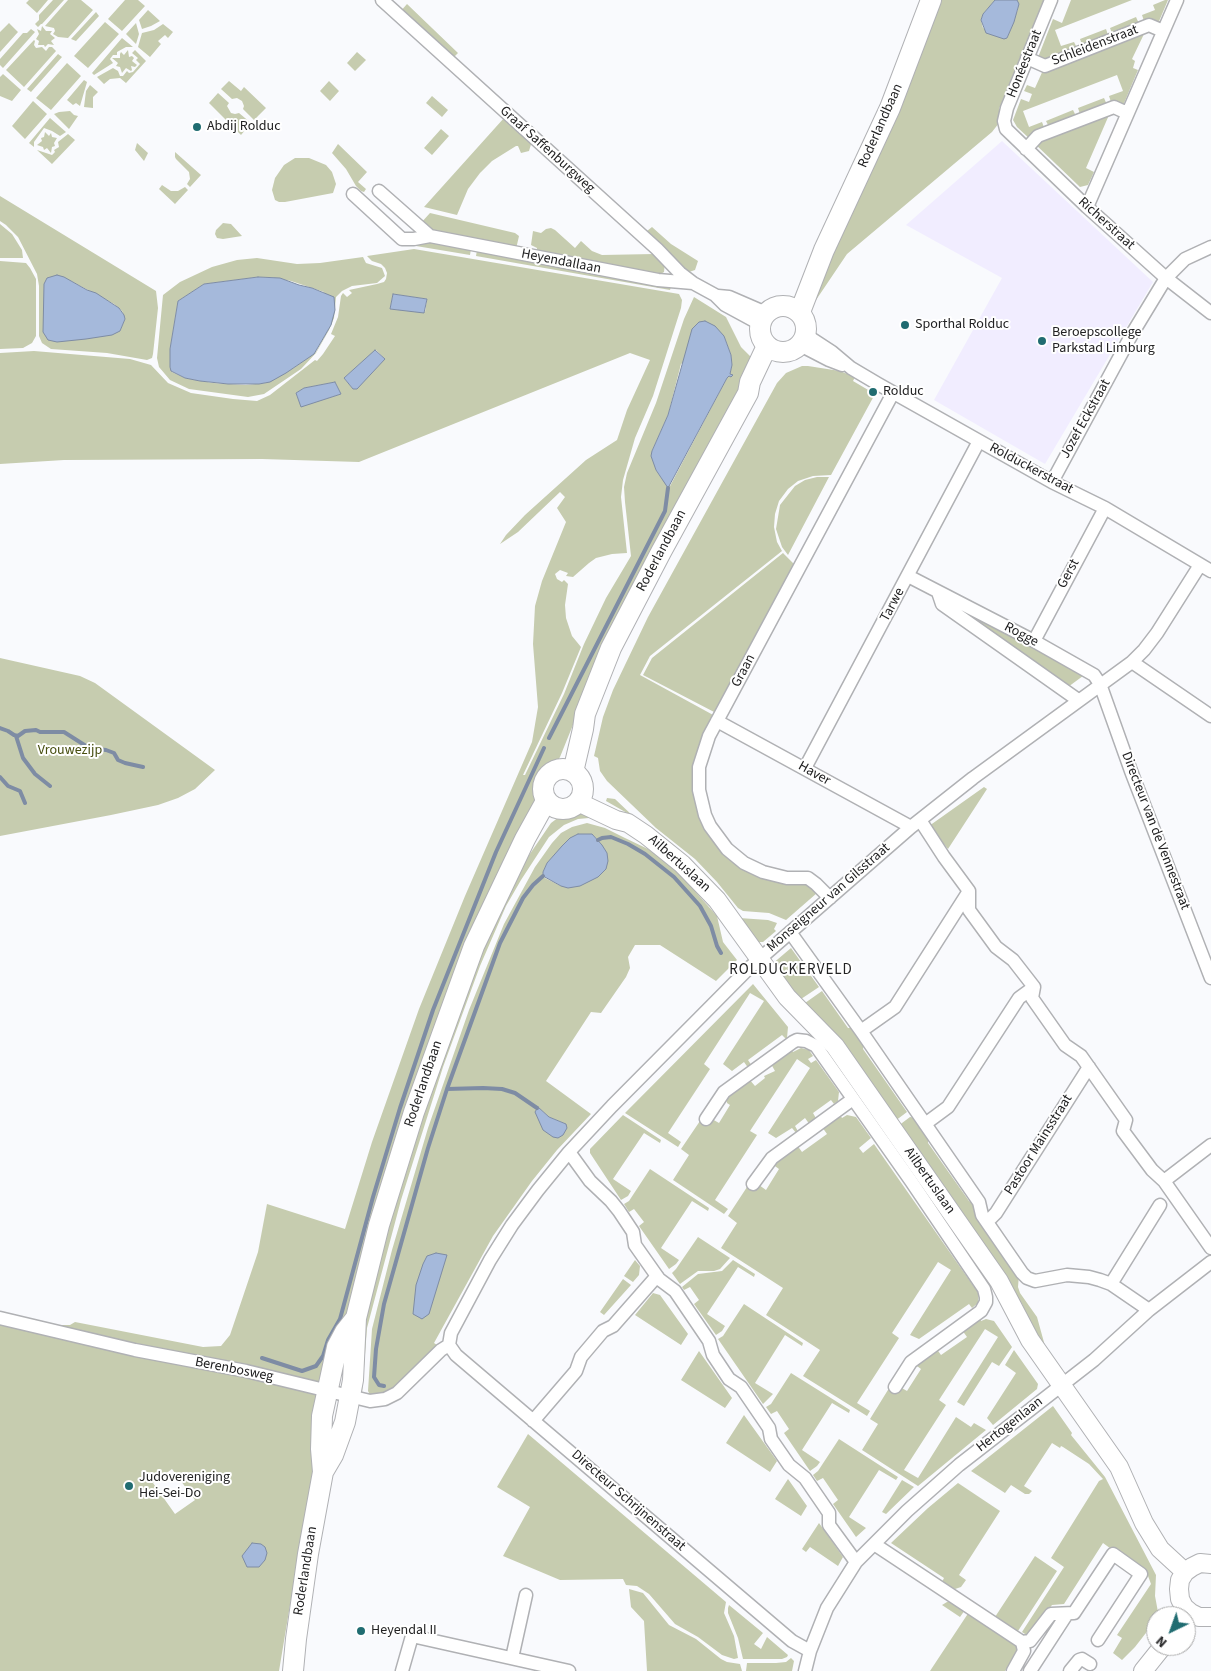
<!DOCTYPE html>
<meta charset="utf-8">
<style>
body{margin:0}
#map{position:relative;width:1211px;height:1671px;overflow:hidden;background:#f9fafd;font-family:"Source Sans 3",sans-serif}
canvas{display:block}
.north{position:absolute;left:1146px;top:1606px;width:50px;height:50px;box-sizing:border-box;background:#fff;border:1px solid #a7a7a7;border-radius:50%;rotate:222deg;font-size:14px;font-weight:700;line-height:20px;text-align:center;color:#222223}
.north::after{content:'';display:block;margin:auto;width:18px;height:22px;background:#206c71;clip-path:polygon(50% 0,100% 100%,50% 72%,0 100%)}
</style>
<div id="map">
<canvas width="1211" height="1671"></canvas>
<div class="north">N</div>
</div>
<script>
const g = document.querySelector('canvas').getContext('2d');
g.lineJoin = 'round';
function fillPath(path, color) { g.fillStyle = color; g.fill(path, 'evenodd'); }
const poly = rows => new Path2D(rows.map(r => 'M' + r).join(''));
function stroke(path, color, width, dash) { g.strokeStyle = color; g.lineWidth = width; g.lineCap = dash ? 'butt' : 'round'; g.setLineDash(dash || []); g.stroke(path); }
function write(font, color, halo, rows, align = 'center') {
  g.font = font + ' "Source Sans 3",sans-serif'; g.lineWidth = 4; g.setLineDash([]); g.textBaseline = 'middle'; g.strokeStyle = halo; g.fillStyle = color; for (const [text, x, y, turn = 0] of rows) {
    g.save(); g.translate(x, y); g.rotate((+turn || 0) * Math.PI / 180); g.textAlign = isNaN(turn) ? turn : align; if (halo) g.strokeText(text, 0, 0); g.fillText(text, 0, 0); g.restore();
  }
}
fillPath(poly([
 [1002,141,1153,282,1045,464,934,400,1002,278,906,225]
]), '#f1edff');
fillPath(poly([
 [29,0,48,0,37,13,26,3],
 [53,0,64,0,42,24,41,24,38,27,35,24,39,20,39,15],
 [68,0,81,0,93,10,68,38,58,37,53,34,55,31,54,28,45,26],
 [125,0,138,0,145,6,122,31,108,19],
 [941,0,995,0,983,14,981,20,983,28,1007,38,1018,9,1017,0,1044,0,999,109,999,123,992,132,847,254,816,300,811,295,932,26],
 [1071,0,1132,0,1055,30,1061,46,1074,42,1078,50,1045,63,1037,60,1053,19,1062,23],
 [1165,0,1168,0,1157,26,1145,24,1142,15,1155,10,1153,5],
 [407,4,458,53,454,57,647,231,652,227,671,244,698,261,695,270,689,272,680,266,400,12],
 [148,10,160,21,151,26,142,29,139,20],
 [96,12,99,16,76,41,71,39],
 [1136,17,1140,26,1113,36,1110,28],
 [105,22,119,34,88,68,74,56],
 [9,23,18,32,0,52,0,32],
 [136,23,139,34,136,44,126,34],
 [163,24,173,32,168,38,165,35,158,41,161,44,150,57,138,47,142,33,154,30],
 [42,26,46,31,52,31,50,34,55,38,51,41,54,45,48,44,45,47,44,45,38,45,39,41,36,39,39,34,37,29,41,31],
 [1148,27,1145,34,1144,34,1132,59,1135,61,1133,68,1138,70,1122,108,1112,105,1109,96,1123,91,1117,75,1023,111,1029,127,1042,122,1045,130,1031,140,1017,127,1013,120,1021,99,1029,102,1032,94,1024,91,1027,85,1035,88,1044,68],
 [31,29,35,32,3,68,0,65,0,59,23,33,27,33],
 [1106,29,1109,38,1083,48,1080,39],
 [122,38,133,47,126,47,117,52,117,55,113,55,110,59,113,63,94,75,92,73],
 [34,40,35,41,34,45,36,48,42,47,46,51,49,47,52,47,56,51,24,87,6,70],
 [128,50,129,57,132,56,134,58,132,61,137,65,135,67,131,66,132,70,131,71,126,68,122,73,120,67,116,66,118,63,112,58,120,58,120,54,121,52,124,55],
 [135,50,146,61,126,83,120,78,110,79,104,84,97,77,113,68,118,71,120,76,123,76,127,71,129,73,133,72,140,64,136,60,138,58,132,53],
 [357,52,366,60,355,71,347,63],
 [58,54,62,57,31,92,27,89],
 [67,63,81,76,51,110,36,98],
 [3,74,21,90,12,101,0,96,0,77],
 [84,80,87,82,80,106,76,103,73,105,67,100],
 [229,81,241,91,244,87,266,108,254,120,243,109,244,106,242,101,237,98,232,99,221,89],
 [329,81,339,91,330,101,320,91],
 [90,85,98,92,93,97,93,108,84,107,86,91],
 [218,93,229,103,227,106,231,113,235,114,239,113,251,123,241,135,209,103],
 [432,96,448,110,442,117,426,103],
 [1104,98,1108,107,1081,117,1078,108],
 [33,101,47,114,25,139,12,126],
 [1113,109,1111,115,1109,115,1086,168,1094,172,1088,185,1080,187,1034,143],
 [1073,110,1077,118,1050,129,1046,121],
 [70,111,74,115,78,116,69,129,54,114,59,112],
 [50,118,66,132,60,136,52,131,44,128,34,142,34,147,29,143],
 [504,118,532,141,529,151,521,153,518,146,516,146,492,161,480,173,468,189,457,215,424,207],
 [441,129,449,136,432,155,424,148],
 [45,132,49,136,51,133,52,137,57,138,54,143,55,146,52,147,51,153,47,148,44,150,43,147,37,145,42,141,41,138,44,137],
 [68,134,75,140,52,164,37,150,52,155,55,152,54,150,59,147,58,142],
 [137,143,148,153,144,161,135,150],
 [338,144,367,172,358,182,366,189,364,192,361,191,356,186,346,169,332,153],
 [175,152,201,175,190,187,187,184,190,179,189,172,176,159,175,157],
 [295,158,309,158,326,165,332,172,336,184,333,193,285,202,279,202,275,200,272,190,275,178,284,165],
 [162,185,171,191,178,191,185,187,188,190,175,204,159,189],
 [0,196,156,291,158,308,153,354,152,358,147,360,107,353,51,349,42,343,39,336,39,286,37,274,18,237,6,225,0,221],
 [71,281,114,304,122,311,125,319,120,331,44,335,44,289],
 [430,213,515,233,519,236,516,249,427,231,420,224],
 [223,223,231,224,242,236,223,239,217,238,215,234,216,230],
 [0,224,12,234,22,250,23,258,0,258],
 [551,228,555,230,575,248,581,241,592,251,602,255,654,254,665,262,664,272,655,277,536,254,537,248,531,245,533,231,541,233,546,229],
 [425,240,471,249,470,255,416,246],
 [414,249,679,294,682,300,681,308,653,396,635,438,623,480,621,497,627,553,612,554,596,558,589,563,573,577,566,576,568,573,560,570,555,574,557,579,562,582,564,580,568,584,565,605,566,618,572,636,581,647,562,693,523,775,525,775,564,694,584,644,606,598,631,556,625,502,624,487,627,473,656,403,684,319,694,297,726,317,741,347,755,361,598,663,560,757,557,762,547,767,539,777,536,784,538,802,369,1243,325,1385,0,1315,0,1312,58,1325,70,1325,75,1322,203,1347,221,1346,230,1335,258,1252,267,1204,345,1229,372,1142,419,1009,465,896,532,742,538,707,533,644,535,606,542,581,566,522,557,508,565,497,560,492,518,532,500,544,506,535,525,515,586,460,617,440,627,410,650,360,630,353,359,462,262,459,64,460,0,464,0,353,34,351,130,359,151,365,168,383,191,393,233,399,257,401,270,395,315,360,317,361,323,354,335,336,331,334,338,317,341,296,343,293,347,297,352,293,349,290,377,284,384,282,386,279,387,273,385,268,381,264,372,261,367,256],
 [393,294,427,299,425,312,390,309],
 [724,336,731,355,732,365,730,374,727,378,670,486,662,479,656,470,652,451,668,415,681,364],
 [376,350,385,359,353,389,344,378],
 [335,382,341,394,301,406,296,393,304,388],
 [477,250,671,287,670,290,476,256],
 [363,257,366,263,382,268,385,276,377,283,352,286,342,291,336,297,334,318,329,330,316,353,301,369,264,394,248,397,189,389,170,380,159,367,157,358,163,295,180,282,212,267,237,260,257,258,297,264,320,263],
 [258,277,269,277,291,281,324,292,331,325,316,352,292,369,265,383,246,385,213,383,185,378,172,372,170,367,170,349,178,301,204,284],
 [0,261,26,263,30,268,36,279,36,336,32,343,23,348,0,349],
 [802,366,808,366,840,371,855,377,853,381,875,394,831,475,813,476,798,481,788,489,779,501,775,514,774,527,777,542,782,551,650,656,640,675,715,716,695,772,726,853,807,882,817,893,786,920,769,913,743,911,738,908,717,882,695,859,656,828,607,781,600,771,598,758,594,756,603,717,613,690,648,617,777,383,786,373],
 [817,477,829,477,788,555,782,547,776,529,780,505,795,486,805,480],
 [783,553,794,564,716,713,643,675,652,658],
 [947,598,1087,673,1068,687],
 [0,658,80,676,95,683,215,770,195,789,178,798,158,805,111,815,0,836],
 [984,787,987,789,948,849,929,826],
 [607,798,615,799,634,817,606,801],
 [577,811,592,815,589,818,578,819,564,825,549,837,521,880,506,906,480,966,443,1067,401,1200,367,1328,362,1394,354,1392,358,1346,385,1229,466,982,521,867,551,823,559,817,570,815],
 [587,823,605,828,625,838,648,849,664,860,684,879,717,916,723,942,737,960,716,981,660,945,635,945,628,957,630,968,626,977,601,1013,591,1012,546,1081,591,1114,557,1150,532,1181,493,1236,434,1343,437,1345,397,1386,384,1394,370,1395,368,1391,372,1329,392,1250,428,1128,469,1010,504,924,535,867,552,843,561,833,572,827],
 [578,834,592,834,602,845,561,886,543,877,543,872,547,863,555,855],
 [540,1109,549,1117,566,1124,537,1116],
 [739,918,768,920,777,923,774,929,776,931,763,942,759,942,756,945],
 [791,948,819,987,801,999,787,986,771,965],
 [753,984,788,1027,787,1038,786,1039,782,1035,748,1060,752,1066,749,1069,744,1062,732,1071,723,1064,764,1001,750,993,704,1064,710,1069,668,1133,681,1142,678,1147,625,1113],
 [822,991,848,1028,853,1028,864,1044,863,1049,907,1112,895,1121,833,1032,805,1003],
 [801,1048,809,1050,813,1056,808,1059,811,1063,816,1060,839,1092,838,1101,834,1104,831,1100,813,1113,817,1120,810,1125,805,1118,795,1126,799,1133,797,1134,792,1128,776,1138,768,1133,810,1068,797,1059,750,1131,757,1135,715,1200,728,1209,724,1214,673,1180,689,1155,681,1149,702,1118,712,1119,719,1123,730,1105,727,1103,726,1097,749,1079,755,1086,765,1078,764,1076,775,1071,771,1064,791,1049,793,1052],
 [623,1115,661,1140,660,1143,644,1133,613,1179,631,1191,628,1196,621,1200,590,1153,590,1149],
 [840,1115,842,1118,847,1115,856,1117,871,1138,859,1148,863,1153,874,1144,979,1294,978,1303,972,1308,969,1304,919,1339,910,1335,951,1270,938,1262,892,1333,899,1338,857,1403,870,1411,867,1416,803,1376,820,1350,766,1315,783,1288,721,1248,737,1223,728,1216,749,1184,759,1185,766,1190,779,1169,772,1164,797,1145,802,1152,827,1134,822,1127],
 [910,1117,916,1118,928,1136,928,1143,969,1201,976,1205,976,1214,1019,1275,1018,1287,1020,1293,1037,1317,1045,1346,1052,1355,1050,1355,1035,1331,1022,1304,898,1126],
 [650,1169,709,1208,708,1211,692,1201,661,1248,679,1260,676,1264,669,1269,639,1226,644,1222,634,1209,629,1212,624,1204,629,1201],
 [698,1237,730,1258,720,1269,714,1271,698,1271,680,1284,672,1273,676,1269],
 [635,1260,640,1266,639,1275,633,1282,624,1276],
 [733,1260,755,1274,754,1277,738,1267,707,1314,725,1326,722,1331,716,1335,694,1304,699,1300,690,1287,684,1290,682,1287,698,1274,722,1271],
 [623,1279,631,1285,604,1315,600,1312],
 [653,1293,660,1295,688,1334,681,1345,635,1315],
 [744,1304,803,1343,802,1346,785,1335,755,1383,773,1394,763,1404,718,1339,723,1336],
 [980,1318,981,1321,986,1319,994,1321,1012,1347,999,1366,992,1362,964,1406,957,1402,998,1337,985,1329,939,1400,946,1405,904,1470,918,1478,956,1417,971,1427,974,1423,986,1430,918,1486,862,1450,878,1424,870,1419,891,1385,900,1387,907,1391,921,1369,917,1366,916,1362,936,1348,941,1355,967,1337,962,1330],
 [0,1321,321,1393,315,1426,312,1475,307,1517,291,1599,279,1671,0,1671],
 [172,1469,195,1500,175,1514,153,1483],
 [1014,1350,1038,1384,1037,1389,993,1425,987,1418,1016,1373,1005,1365],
 [699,1351,732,1398,725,1408,681,1380],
 [791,1373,850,1410,849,1413,832,1403,802,1450,820,1462,817,1466,810,1471,784,1433,789,1429,777,1411,771,1414,766,1407,771,1404],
 [1053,1406,1072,1433,1071,1435,1105,1477,1156,1575,1155,1596,1158,1612,1156,1620,1135,1647,1122,1660,1113,1653,1122,1638,1117,1635,1151,1584,1148,1576,1103,1543,1064,1604,1052,1605,1028,1636,1022,1632,1064,1567,1051,1558,1099,1481,1103,1479,1089,1464,1063,1447,1061,1446,1060,1448,1052,1443,1024,1486,1032,1491,1029,1494,1025,1494,1011,1485,1005,1493,971,1471],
 [744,1415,777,1461,770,1472,726,1443],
 [528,1434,726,1602,724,1613,734,1636,738,1658,734,1659,722,1655,698,1637,675,1624,649,1594,637,1586,626,1585,623,1579,560,1580,503,1556,530,1507,497,1487],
 [839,1439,898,1477,896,1480,879,1470,849,1517,866,1528,856,1537,833,1504,838,1500,823,1478,817,1481,813,1475,818,1471],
 [788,1479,807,1506,801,1516,775,1499],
 [902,1480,914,1487,886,1514,882,1512],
 [958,1483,1000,1511,959,1575,966,1580,961,1587,955,1589,942,1582,944,1578,891,1543,928,1508],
 [819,1523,843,1557,838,1566,810,1547,806,1552,802,1549],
 [1035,1556,1057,1571,1018,1631,995,1617],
 [629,1589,643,1593,669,1625,696,1639,721,1659,727,1662,740,1664,742,1671,647,1671,644,1621,631,1607],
 [947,1602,952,1602,965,1610,960,1617,942,1605],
 [729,1605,763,1633,754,1644,761,1649,767,1637,788,1655,787,1657,782,1659,743,1659,738,1638,728,1613,728,1608],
 [969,1612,1017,1646,1017,1654,1005,1671,930,1671],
 [791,1658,794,1661,792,1671,746,1671,747,1663,776,1663,786,1662]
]), '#c6ccaf');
const water = poly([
 [995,0,1017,0,1019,4,1014,22,1007,38,1004,39,986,33,981,20,983,14,995,0],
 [57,275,64,277,87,290,96,293,119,308,124,315,125,319,120,331,112,335,86,339,57,342,48,340,43,332,44,284,47,278,57,275],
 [258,277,280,278,299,285,312,288,334,297,335,310,331,325,314,354,286,373,270,382,259,384,228,384,200,381,185,378,171,371,170,367,170,349,178,301,204,284,258,277],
 [393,294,427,299,424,313,390,309,393,294],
 [705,321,715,326,724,336,731,355,732,365,730,374,733,375,731,377,729,376,727,378,668,488,656,470,651,456,652,451,668,415,692,329,699,322,705,321],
 [375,350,385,359,357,389,353,389,344,378,375,350],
 [335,382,341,394,301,407,296,393,304,388,335,382],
 [578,834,592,834,602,845,607,853,608,861,606,869,598,877,580,886,568,888,561,886,543,876,543,872,547,863,562,846,570,838,578,834],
 [538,1107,549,1117,566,1124,567,1128,563,1135,558,1138,553,1137,543,1130,535,1112,538,1107],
 [436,1253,447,1255,429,1314,422,1319,413,1314,416,1285,423,1264,427,1256,436,1253],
 [252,1543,261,1544,265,1547,267,1553,265,1560,259,1567,247,1567,242,1556,252,1543]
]);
fillPath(water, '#a5b9db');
stroke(water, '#7e8ca4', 1);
stroke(poly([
 [0,728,8,731,14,735,18,736,25,731,36,730,40,732,64,732,86,746,97,749,106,750,114,753,118,760,125,763,143,767],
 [16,736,23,758,35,774,50,786],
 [549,738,665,511,668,488],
 [0,777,8,786,20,791,25,803],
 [598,840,602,838,611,837,628,844,645,854,674,877,700,906,711,926,717,946,721,953],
 [447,1089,483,1088,502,1089,515,1093,537,1108],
 [262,1358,302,1371,316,1366,323,1356,328,1340,340,1319,373,1197,400,1108,433,1010,496,852,544,748],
 [384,1386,379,1385,374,1377,376,1349,384,1304,428,1148,447,1089,500,943,523,898,533,885,543,876]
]), '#7e8ca4', 4);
const street = poly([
 [382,0,657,249,680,273,693,283,715,295,725,305,760,324],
 [1051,0,1007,108,1004,121,1006,129,1087,207,1166,278,1211,313],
 [1027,58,1045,66,1149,25,1163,31],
 [1026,149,1038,136,1114,107,1127,113],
 [379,191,430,236],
 [353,194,402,239,414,239,430,236,658,280,693,283],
 [1087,207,1177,0],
 [718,296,729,297,766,313],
 [806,335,832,352,851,368,878,384,1052,482,1105,508,1211,571],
 [800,345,829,360,842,365],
 [1052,482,1132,334,1166,278,1185,259,1211,247],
 [908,576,1034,641,1094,675,1100,684,1131,771,1211,978],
 [938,592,942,604,1078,700],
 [1034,641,1105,508],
 [1132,662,1211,716],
 [717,721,911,827],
 [805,768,979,441],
 [920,820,944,857,969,891,969,910,996,947,1013,960,1034,987,1032,998,1065,1045,1081,1056,1126,1120,1123,1131,1152,1170,1164,1181,1211,1248],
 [830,898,816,884,808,878,787,878,763,872,744,863,727,849,710,826,705,815,699,790,699,767,709,736,893,393],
 [790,932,861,1031,979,1202,982,1215,1022,1273,1027,1278,1035,1281,1067,1275,1089,1277,1100,1280,1111,1284,1149,1310],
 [861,1031,895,1007,969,891],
 [706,1119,724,1092,793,1042,797,1040,806,1041,816,1046,911,1181,984,1289,986,1297,986,1302,981,1311,911,1362,895,1387],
 [925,1124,948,1107,1019,998,1034,987],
 [569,1152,590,1181,611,1201,619,1211,633,1232,635,1245,659,1279,675,1291,709,1341,713,1355,729,1379,741,1387,769,1428,771,1439,789,1465,805,1478,829,1513,829,1525,856,1562],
 [1164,1181,1211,1145],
 [753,1184,772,1158,853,1099],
 [987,1222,996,1213,1089,1067],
 [1111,1284,1160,1205],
 [0,1318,135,1350,246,1371,370,1401,385,1399,397,1393,441,1350,449,1345],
 [449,1345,451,1333,490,1260,512,1225,538,1190,569,1152,612,1106,748,969,911,827,973,778,1132,662,1144,650,1157,633,1200,565],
 [449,1345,456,1355,792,1641,810,1651],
 [533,1421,576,1371,581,1357,603,1331,613,1326,657,1276],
 [874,1544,1022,1642,1024,1651,1013,1671],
 [1022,1642,1030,1641,1051,1614,1074,1613,1113,1554,1141,1574,1098,1640],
 [512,1658,526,1595],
 [402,1671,412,1636,569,1671],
 [805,1671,810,1651,827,1608,856,1562,907,1511,959,1465,1094,1360,1149,1310,1211,1262],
 [1030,1671,1067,1614],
 [1070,1671,1079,1660,1082,1659,1090,1664]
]);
const secondary = poly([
 [578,802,616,820,628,823,646,835,682,864,717,900,787,997,835,1046,999,1281,1030,1340,1119,1467,1144,1523,1160,1549,1185,1572],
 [1211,1564,1200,1563,1192,1567,1185,1572,1180,1580,1179,1589,1180,1599,1184,1607,1191,1613,1199,1617,1211,1617],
 [1143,1671,1163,1646]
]);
const primary = poly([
 '760 329a23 23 0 1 1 46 0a23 23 0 1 1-46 0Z',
 [800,312,824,250,890,108,931,0],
 '543 789a20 20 0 1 1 40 0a20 20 0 1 1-40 0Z',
 [573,772,583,729,585,714,611,648,661,552,748,393,750,382,767,346],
 [323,1472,333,1455,345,1422,353,1380,356,1318,379,1225,414,1112,474,946,525,839,546,801],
 [293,1671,296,1639,308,1554,323,1472,321,1449,322,1416,337,1347,345,1332,356,1318]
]);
stroke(street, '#b0b1b4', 15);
stroke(secondary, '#b0b1b4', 20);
stroke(primary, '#b0b1b4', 22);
stroke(street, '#fff', 12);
stroke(secondary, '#fff', 18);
stroke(primary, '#fff', 20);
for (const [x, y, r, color] of [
 [197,127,5,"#206c71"],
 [905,325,5,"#206c71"],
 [1042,341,5,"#206c71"],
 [873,392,5,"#206c71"],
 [129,1486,5,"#206c71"],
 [361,1631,5,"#206c71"]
]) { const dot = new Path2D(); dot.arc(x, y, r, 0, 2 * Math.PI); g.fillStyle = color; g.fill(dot); stroke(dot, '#fff', 2); }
write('14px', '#222223', '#fff', [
 ["Schleidenstraat",1095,46,-21],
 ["Honéestraat",1025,64,-68],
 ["Roderlandbaan",881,126,-66],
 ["Graaf Saffenburgweg",547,150,42],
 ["Richerstraat",1106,224,42],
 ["Heyendallaan",561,262,11],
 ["Jozef Eckstraat",1086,419,-61],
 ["Rolduckerstraat",1031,469,28],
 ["Roderlandbaan",662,551,-62],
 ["Gerst",1069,574,-62],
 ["Tarwe",893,605,-62],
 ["Rogge",1021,635,28],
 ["Graan",744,671,-62],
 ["Haver",814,774,29],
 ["Directeur van de Vennestraat",1155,831,69],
 ["Ailbertuslaan",679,864,42],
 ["Monseigneur van Gilsstraat",829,898,-41],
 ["Roderlandbaan",424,1084,-71],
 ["Pastoor Mainsstraat",1039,1145,-58],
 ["Ailbertuslaan",929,1181,55],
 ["Berenbosweg",234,1370,11],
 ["Hertogenlaan",1010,1425,-38],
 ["Directeur Schrijnenstraat",628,1501,41],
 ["Roderlandbaan",306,1571,-81]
]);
write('14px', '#222223', '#fff', [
 ["Abdij Rolduc",207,127],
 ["Sporthal Rolduc",915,325],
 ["Beroepscollege",1052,333],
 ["Parkstad Limburg",1052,349],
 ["Rolduc",883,392],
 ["Judovereniging",139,1478],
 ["Hei-Sei-Do",139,1494],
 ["Heyendal II",371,1631]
], 'left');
write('14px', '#474e10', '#fff', [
 ["Vrouwezijp",70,751]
]);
g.letterSpacing = '1px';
write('15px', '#222223', '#fff', [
 ["ROLDUCKERVELD",791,971]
]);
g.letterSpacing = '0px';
</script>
